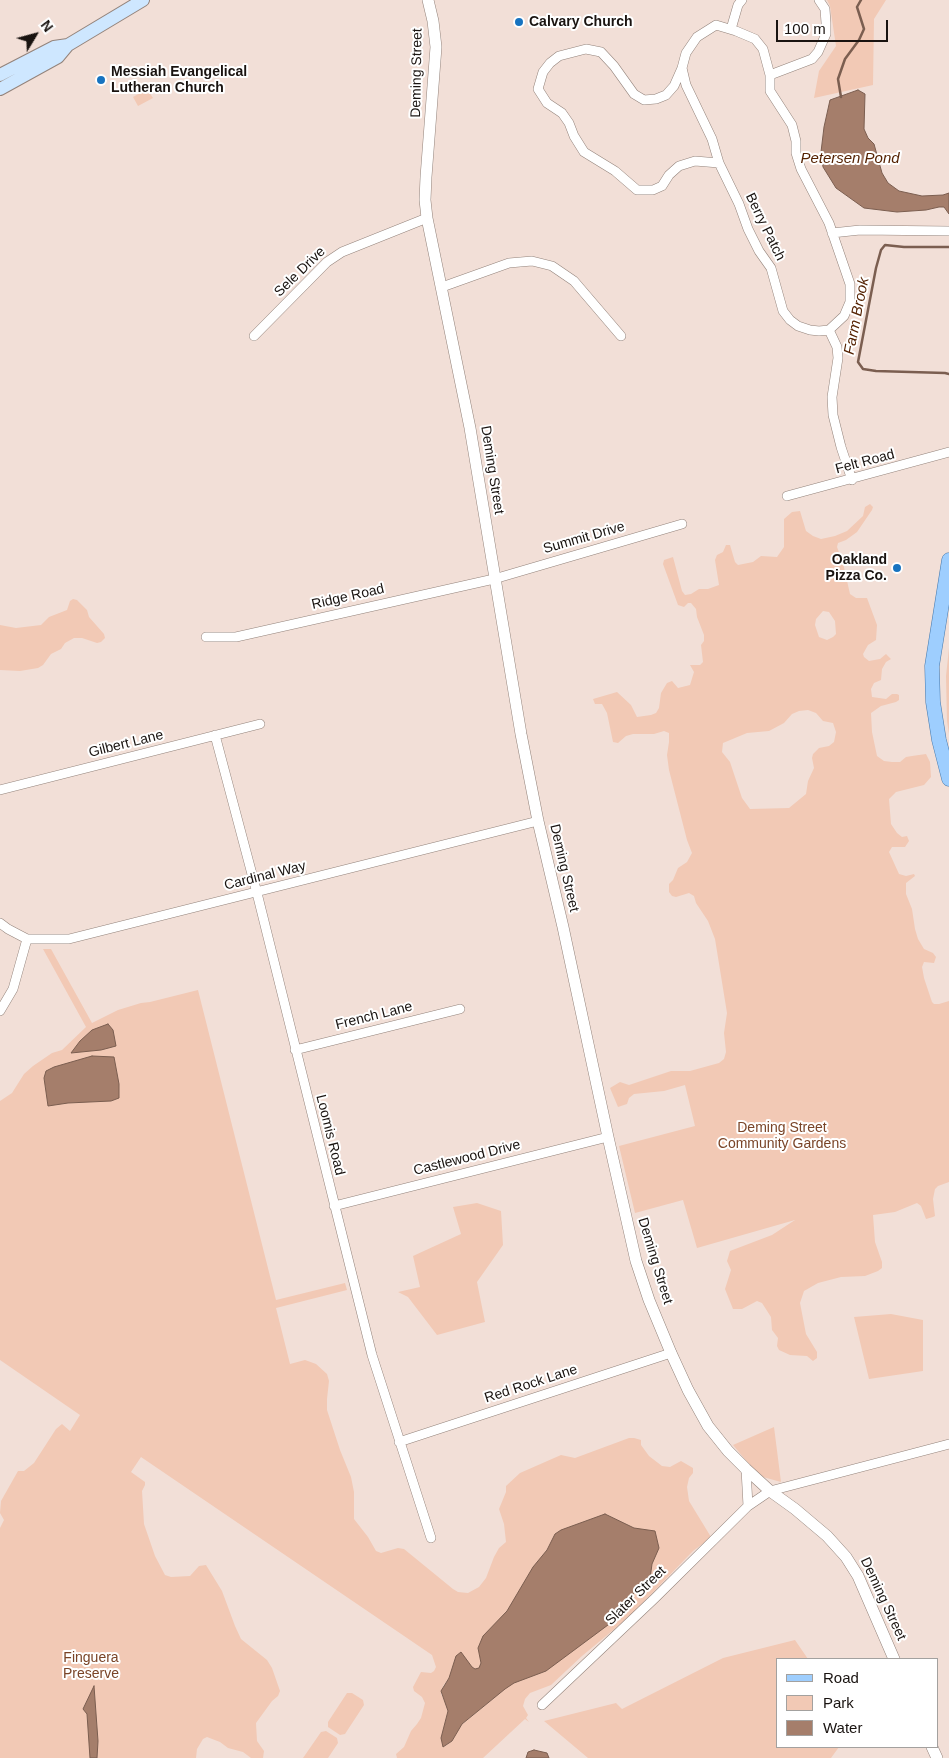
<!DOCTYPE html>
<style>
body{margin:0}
#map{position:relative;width:949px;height:1758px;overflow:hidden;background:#f2dfd7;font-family:Arial,sans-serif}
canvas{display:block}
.legend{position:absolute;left:776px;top:1658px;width:162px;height:90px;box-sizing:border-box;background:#fff;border:1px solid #a3a19f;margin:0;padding:6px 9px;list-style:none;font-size:15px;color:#191310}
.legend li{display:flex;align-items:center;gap:10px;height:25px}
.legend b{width:25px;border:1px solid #a3a19f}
.north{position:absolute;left:10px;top:10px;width:50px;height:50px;-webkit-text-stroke:4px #fff;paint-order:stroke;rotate:53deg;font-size:14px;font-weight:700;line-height:20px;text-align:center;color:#191310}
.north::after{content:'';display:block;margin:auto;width:18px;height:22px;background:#191310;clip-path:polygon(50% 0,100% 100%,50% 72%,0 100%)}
.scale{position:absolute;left:776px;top:20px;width:112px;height:22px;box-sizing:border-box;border:2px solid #191310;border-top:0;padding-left:6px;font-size:15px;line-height:18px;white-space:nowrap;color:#191310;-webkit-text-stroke:4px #fff;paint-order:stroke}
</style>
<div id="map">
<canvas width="949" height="1758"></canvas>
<ul class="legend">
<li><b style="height:6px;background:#9ecefe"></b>Road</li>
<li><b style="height:14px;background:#f2c9b5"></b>Park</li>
<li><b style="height:14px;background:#a57e6b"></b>Water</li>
</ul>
<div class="north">N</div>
<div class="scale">100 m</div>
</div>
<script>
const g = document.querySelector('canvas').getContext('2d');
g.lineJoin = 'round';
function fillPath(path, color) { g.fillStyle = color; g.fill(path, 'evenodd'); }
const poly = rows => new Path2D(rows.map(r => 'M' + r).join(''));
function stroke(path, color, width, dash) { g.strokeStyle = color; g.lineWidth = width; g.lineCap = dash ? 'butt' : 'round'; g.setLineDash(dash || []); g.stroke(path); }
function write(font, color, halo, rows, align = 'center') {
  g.font = font + ' Arial,sans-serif'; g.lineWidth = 4; g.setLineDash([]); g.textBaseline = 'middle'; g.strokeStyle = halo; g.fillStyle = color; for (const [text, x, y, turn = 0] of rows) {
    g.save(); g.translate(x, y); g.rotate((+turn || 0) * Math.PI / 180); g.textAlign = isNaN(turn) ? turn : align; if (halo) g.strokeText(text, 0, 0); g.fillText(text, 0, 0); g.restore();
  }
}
fillPath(poly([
 [827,0,886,0,874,19,873,85,814,98,819,71,836,46,830,6],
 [147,89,153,98,138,106,133,97],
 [870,504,873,507,872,510,857,532,846,540,838,543,837,547,843,563,850,594,856,598,867,598,877,625,876,640,868,645,863,654,864,657,869,661,880,659,886,654,891,659,886,662,882,669,881,680,874,683,871,689,872,697,886,699,892,694,897,694,899,695,899,700,896,702,881,706,871,713,872,732,877,756,884,761,892,762,900,762,906,757,912,756,926,754,930,762,931,777,924,785,896,792,889,799,891,824,897,833,902,837,907,836,909,841,905,847,892,847,889,852,899,874,906,876,914,874,915,876,906,883,906,894,912,909,915,929,918,939,924,949,933,953,936,957,934,963,924,962,922,967,924,978,932,1002,934,1004,939,1004,949,1001,949,1182,938,1186,935,1189,933,1199,935,1216,933,1217,926,1219,921,1206,917,1203,895,1212,873,1215,875,1242,882,1262,882,1268,878,1271,865,1276,841,1277,818,1283,804,1291,800,1303,806,1334,817,1352,817,1358,813,1361,807,1356,790,1355,779,1350,777,1346,778,1338,772,1330,771,1317,762,1303,757,1301,742,1309,733,1309,725,1289,731,1270,727,1261,730,1251,772,1235,795,1220,697,1248,683,1200,635,1213,619,1146,695,1126,685,1085,664,1091,634,1094,629,1098,627,1104,618,1107,610,1088,620,1082,629,1085,671,1071,690,1071,719,1063,724,1059,726,1052,724,1033,727,1013,715,939,708,921,696,903,694,896,689,893,676,897,672,896,669,892,669,884,673,880,678,868,687,862,692,853,687,840,669,770,667,755,669,742,669,733,664,731,654,734,633,734,626,736,618,743,613,742,607,713,602,704,595,704,593,699,617,692,631,705,637,717,651,715,656,713,659,708,661,693,667,683,672,681,678,688,690,685,694,672,690,665,700,665,703,662,701,645,704,641,704,635,697,617,696,609,691,603,688,603,684,607,678,605,663,564,664,560,673,557,682,591,685,595,691,594,699,589,708,589,719,585,715,560,717,555,723,552,726,545,730,545,735,562,738,565,753,562,761,556,777,557,784,547,784,519,792,512,800,511,806,531,813,536,821,539,835,536,847,531,863,516,865,507],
 [823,611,829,612,835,621,836,634,833,637,827,640,819,637,815,625,816,619],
 [808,710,816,713,823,721,833,723,836,732,834,742,829,746,819,748,813,754,812,758,814,768,808,781,806,794,789,808,750,809,742,798,730,762,722,752,723,743,747,733,769,731,784,723,792,714,799,711],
 [73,599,77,600,87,610,89,617,104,634,105,638,101,642,97,643,82,638,74,638,65,643,61,649,51,654,43,665,38,668,20,671,0,670,0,625,16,628,41,625,49,617,67,610,70,601],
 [949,648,949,734,947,721,946,676],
 [43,949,51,949,92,1023,118,1010,141,1003,150,1002,198,990,276,1300,345,1283,347,1290,276,1308,290,1364,305,1360,316,1364,327,1374,329,1381,327,1399,327,1410,340,1450,351,1477,354,1492,354,1519,368,1537,376,1551,381,1553,398,1548,404,1549,453,1589,458,1592,468,1593,479,1587,486,1578,494,1557,499,1548,506,1542,504,1524,499,1509,506,1492,506,1486,520,1473,561,1455,575,1458,629,1438,634,1438,641,1440,641,1445,649,1456,662,1466,670,1467,681,1461,693,1468,693,1473,689,1478,687,1487,689,1501,711,1537,709,1539,693,1551,630,1616,582,1656,551,1685,530,1693,525,1699,523,1706,528,1715,526,1718,529,1722,525,1719,483,1758,397,1758,396,1754,404,1747,411,1731,417,1724,421,1718,425,1703,422,1697,414,1691,413,1687,421,1672,431,1673,434,1671,436,1667,432,1655,141,1457,131,1472,145,1482,145,1485,142,1491,144,1524,155,1556,165,1575,171,1577,190,1576,199,1566,206,1565,222,1591,235,1626,241,1639,267,1660,272,1668,280,1691,278,1696,272,1701,256,1723,257,1741,264,1751,263,1758,251,1758,243,1752,228,1748,220,1742,207,1737,203,1739,197,1749,196,1758,0,1758,0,1528,4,1520,0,1513,1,1501,18,1471,24,1471,34,1463,56,1429,62,1424,70,1431,80,1415,0,1360,0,1101,12,1093,24,1074,33,1066,52,1053,62,1050,86,1027],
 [452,1670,494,1698,460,1726,452,1741,444,1747,444,1732,448,1711,446,1703,441,1694,443,1686,449,1678],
 [477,1203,501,1211,503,1245,477,1282,485,1322,437,1335,408,1297,398,1292,420,1287,413,1256,461,1234,453,1207],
 [891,1314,923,1320,923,1371,869,1379,854,1317],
 [774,1427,781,1482,763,1477,749,1464,733,1445],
 [795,1640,808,1659,778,1659,778,1747,839,1747,831,1758,588,1758,544,1721,616,1703,622,1709,723,1658],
 [347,1693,352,1693,363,1700,364,1705,345,1734,340,1735,328,1727,328,1722],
 [326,1731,337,1738,338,1743,328,1758,303,1758,321,1732]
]), '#f2c9b5');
const water = poly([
 [858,90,865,94,864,129,868,138,874,144,882,173,888,183,899,191,922,196,943,195,949,193,949,214,944,207,939,207,926,210,897,212,864,208,836,188,823,167,821,152,824,127,830,100,858,90],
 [108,1024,113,1030,116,1046,101,1050,71,1053,80,1041,92,1030,108,1024],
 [92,1056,114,1057,119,1084,119,1098,111,1101,68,1103,48,1106,44,1078,46,1071,54,1067,92,1056],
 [605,1514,634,1528,655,1531,659,1548,652,1564,650,1579,631,1596,627,1607,612,1622,546,1671,514,1683,505,1689,462,1724,452,1741,443,1747,441,1738,448,1711,441,1691,449,1678,456,1656,461,1652,472,1667,475,1669,479,1668,481,1663,478,1648,483,1636,507,1611,533,1567,547,1550,555,1534,561,1530,605,1514],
 [94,1686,98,1741,97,1758,90,1758,87,1714,83,1709,94,1686],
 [534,1750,547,1753,549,1758,526,1758,528,1752,534,1750]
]);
fillPath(water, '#a57e6b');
stroke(water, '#7b5e50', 1);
stroke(poly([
 [841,97,838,79,845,59,859,40,864,29,857,7,861,0],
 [949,247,904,247,885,245,881,250,876,268,858,362,863,369,876,371,945,373,949,374]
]), '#7b5e50', 2.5);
const minor = poly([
 [731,29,738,5,742,0],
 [682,68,674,86,666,95,656,99,644,100,634,94,614,66,601,52,586,49,559,56,550,63,543,72,538,89,547,103,562,113,569,123,574,136,584,152,615,171,637,190,653,190,662,186,669,175,679,166,695,161,719,163],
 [770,75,812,59,818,52,826,34,826,23,825,9,819,0],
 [832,233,860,230,949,231],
 [442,287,509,263,532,261,552,266,574,281,621,336],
 [829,330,819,331,810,330,798,326,790,320,783,311,771,268,759,251,748,229,739,204,719,163,712,139,686,85,682,68,686,53,697,37,716,25,736,31,755,39,763,49,770,75,770,91,792,125,796,141,796,153,801,169,829,223,850,284,850,302,844,316,829,330,837,347,838,358,832,397,833,415,841,447,852,480],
 [254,336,327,262,342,252,427,218],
 [787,496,949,452],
 [206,637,236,637,494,579,682,524],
 [215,735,257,893,372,1355,431,1538],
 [0,790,260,724],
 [0,923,8,929,27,939,69,939,538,821],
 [0,1011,13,989,27,939],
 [295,1050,460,1009],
 [334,1206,608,1137],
 [399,1442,671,1353],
 [746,1469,748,1506],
 [542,1705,655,1598,748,1506,770,1491,949,1444]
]);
const tertiary = poly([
 [428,0,433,21,436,47,426,177,425,200,427,218,470,428,521,734,538,821,563,927,608,1137,636,1261,649,1300,671,1353,688,1390,708,1426,728,1451,746,1469,770,1491,795,1509,827,1536,846,1557,858,1576,894,1659],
 [932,1747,937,1758]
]);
const secondary = poly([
 [0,75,54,47,68,45],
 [0,89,58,57,68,45,143,0]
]);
const primary = poly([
 [949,560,932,666,933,702,939,740,949,779]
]);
stroke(minor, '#93837b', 10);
stroke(tertiary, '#93837b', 12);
stroke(secondary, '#93837b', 14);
stroke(primary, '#4578ab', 15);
stroke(minor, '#fff', 9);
stroke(tertiary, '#fff', 11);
stroke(secondary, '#cee7ff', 12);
stroke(primary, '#9ecefe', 14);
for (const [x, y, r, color] of [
 [519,22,5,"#1773c0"],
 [101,80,5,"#1773c0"],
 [897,568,5,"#1773c0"]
]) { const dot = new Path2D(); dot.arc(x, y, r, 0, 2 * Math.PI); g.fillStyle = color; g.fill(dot); stroke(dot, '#fff', 2); }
write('bold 14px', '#191310', '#fff', [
 ["Calvary Church",529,22],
 ["Messiah Evangelical",111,72],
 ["Lutheran Church",111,88],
 ["Oakland",887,560,"right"],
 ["Pizza Co.",887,576,"right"]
], 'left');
write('14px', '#191310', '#fff', [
 ["Deming Street",417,73,-89],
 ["Berry Patch",765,227,64],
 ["Sele Drive",300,272,-44],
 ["Felt Road",865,462,-15],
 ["Deming Street",492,470,81],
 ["Summit Drive",584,538,-16],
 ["Ridge Road",348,597,-13],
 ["Gilbert Lane",126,744,-14],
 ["Deming Street",564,868,77],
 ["Cardinal Way",265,876,-14],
 ["French Lane",374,1016,-14],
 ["Loomis Road",330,1135,76],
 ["Castlewood Drive",467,1158,-14],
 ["Deming Street",655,1261,73],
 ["Red Rock Lane",531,1384,-18],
 ["Slater Street",636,1596,-44],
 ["Deming Street",883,1599,65]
]);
write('14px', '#7a4427', '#fff', [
 ["Deming Street",782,1128],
 ["Community Gardens",782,1144],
 ["Finguera",91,1658],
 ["Preserve",91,1674]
]);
write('italic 15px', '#552202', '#fff', [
 ["Petersen Pond",850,159],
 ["Farm Brook",857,316,-79]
]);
</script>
